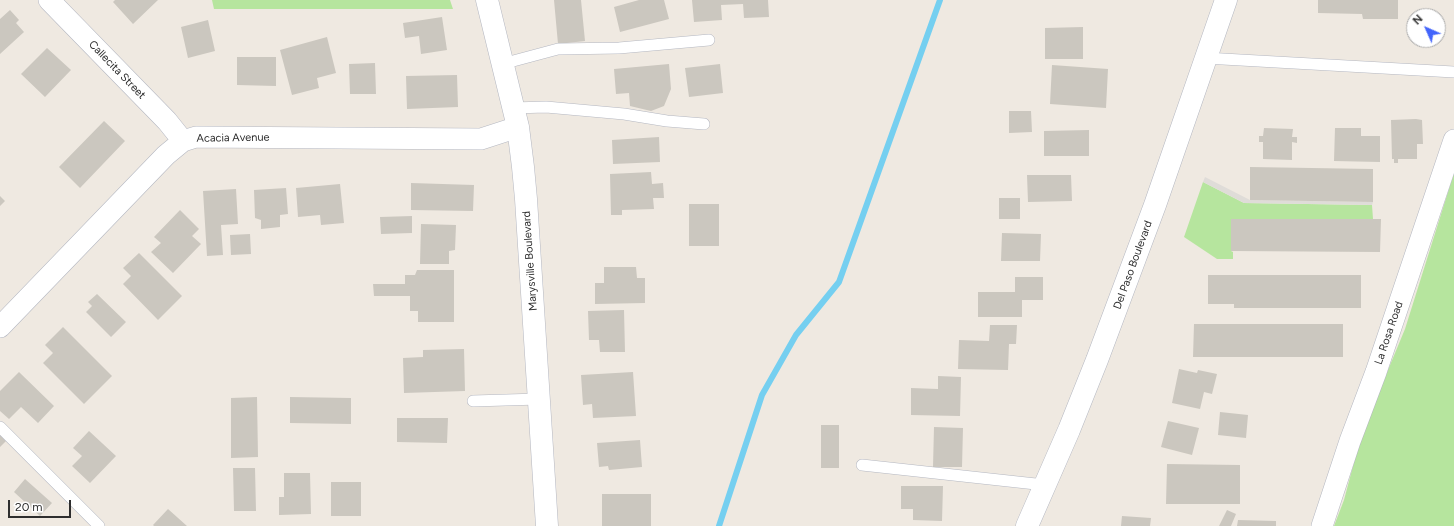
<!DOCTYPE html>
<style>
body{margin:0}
#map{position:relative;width:1454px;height:526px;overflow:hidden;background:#efe9e1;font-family:Figtree,sans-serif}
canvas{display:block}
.north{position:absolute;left:1406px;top:8px;width:40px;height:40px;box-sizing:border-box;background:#fff;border:1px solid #ababab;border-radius:50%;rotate:315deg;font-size:11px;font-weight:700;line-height:16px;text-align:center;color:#2e2e2e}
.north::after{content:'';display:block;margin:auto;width:14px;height:18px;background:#4264fb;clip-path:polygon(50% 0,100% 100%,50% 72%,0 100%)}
.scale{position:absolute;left:8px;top:500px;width:63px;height:18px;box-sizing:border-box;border:2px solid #2e2e2e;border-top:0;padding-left:5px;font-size:12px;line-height:14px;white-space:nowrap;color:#2e2e2e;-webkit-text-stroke:3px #fff;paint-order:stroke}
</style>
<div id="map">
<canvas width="1454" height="526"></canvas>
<div class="north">N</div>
<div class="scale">20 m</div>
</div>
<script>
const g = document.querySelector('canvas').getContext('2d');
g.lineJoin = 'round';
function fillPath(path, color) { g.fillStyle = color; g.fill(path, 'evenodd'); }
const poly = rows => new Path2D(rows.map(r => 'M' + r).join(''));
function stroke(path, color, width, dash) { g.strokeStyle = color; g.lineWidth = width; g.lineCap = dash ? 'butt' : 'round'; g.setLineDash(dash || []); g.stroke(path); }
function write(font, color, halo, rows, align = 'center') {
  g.font = font + ' Figtree,sans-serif'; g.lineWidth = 3.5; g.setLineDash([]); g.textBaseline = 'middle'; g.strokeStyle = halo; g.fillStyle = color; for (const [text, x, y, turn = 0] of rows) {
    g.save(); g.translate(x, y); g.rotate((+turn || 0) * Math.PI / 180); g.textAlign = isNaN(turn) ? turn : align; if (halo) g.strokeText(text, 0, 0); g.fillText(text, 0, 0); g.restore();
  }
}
fillPath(poly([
 [212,0,450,0,453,9,214,9],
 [1454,173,1454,526,1334,526,1344,500,1357,451,1383,382,1405,329],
 [1203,182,1244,203,1372,205,1373,219,1231,219,1231,251,1233,252,1233,259,1217,259,1184,237]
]), '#b6e59e');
fillPath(poly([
 [1205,177,1250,200,1373,202,1372,205,1244,203,1203,182]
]), '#dfdcd8');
stroke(poly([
 [719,526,762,395,796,335,839,282,940,0]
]), '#75cff0', 6);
fillPath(poly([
 [115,0,158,0,133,24,113,2],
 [554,0,581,0,585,41,558,44],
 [639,0,664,0,669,19,620,32,614,7],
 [692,0,768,0,769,17,744,18,743,4,721,5,722,20,694,22],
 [1318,0,1398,0,1398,19,1363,19,1362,14,1318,13],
 [10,10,19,20,16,23,24,32,0,54,0,19],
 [442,17,447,50,421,54,419,36,405,38,403,23],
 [208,20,215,51,188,58,181,27],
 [1083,27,1083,59,1045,59,1045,28],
 [327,37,336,73,317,78,319,88,292,95,280,50],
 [47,48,71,70,45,97,21,74],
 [237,57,276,57,276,86,237,85],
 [375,63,376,94,350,94,349,64],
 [669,64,671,89,664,106,651,111,630,106,629,93,616,94,614,69],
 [720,64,723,93,689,97,685,68],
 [1052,65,1108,69,1106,108,1050,104],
 [457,75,458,107,407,109,406,76],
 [1009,111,1031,111,1032,132,1009,133],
 [1416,119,1422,120,1423,144,1417,144,1417,159,1398,159,1398,163,1394,163,1394,159,1392,159,1391,120],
 [104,121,125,141,80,188,59,167],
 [1264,128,1293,129,1292,137,1297,137,1297,143,1292,142,1292,160,1263,159,1263,142,1259,142,1259,136,1263,136],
 [1335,128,1361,128,1361,136,1380,136,1380,162,1334,161],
 [1089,130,1089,156,1044,156,1044,131],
 [659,137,660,162,613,164,612,140],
 [1250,167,1373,169,1373,202,1250,200],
 [651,172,652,184,663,183,664,198,653,198,654,209,622,210,622,215,611,215,610,174],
 [1027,175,1071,175,1072,201,1028,202],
 [411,183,474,185,473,211,411,210],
 [340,184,344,223,321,225,320,215,298,217,296,188],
 [286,188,288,214,280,215,280,227,261,229,261,220,255,218,254,190],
 [236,189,238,224,221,225,223,255,207,256,203,191],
 [0,196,5,201,0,206],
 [999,198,1020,198,1020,219,999,219],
 [689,204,719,204,719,246,689,246],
 [180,210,199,229,192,236,201,244,173,273,151,252,161,243,154,237],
 [412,216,412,233,381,234,380,217],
 [1231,219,1381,219,1380,252,1231,251],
 [421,224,456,225,455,250,449,251,449,264,420,264],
 [1002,233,1041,234,1040,261,1001,261],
 [250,234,251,254,231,255,230,235],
 [139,253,182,296,158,320,123,284,131,276,123,268],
 [604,267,636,267,637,278,645,278,645,303,595,304,595,283,604,283],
 [417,270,454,270,454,322,418,322,418,311,410,311,410,296,374,296,373,284,405,284,405,275,415,275],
 [1208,275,1361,275,1361,308,1234,308,1234,304,1208,304],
 [1015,277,1043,277,1043,300,1022,300,1022,317,978,317,978,292,1015,292],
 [97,294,126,322,111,337,86,312,92,306,88,302],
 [624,310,625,352,600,352,599,340,589,340,588,311],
 [1194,324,1343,324,1343,357,1193,357],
 [990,325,1017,325,1016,344,1009,344,1008,370,958,369,959,340,989,341],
 [63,327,112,376,84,404,43,363,53,353,45,345],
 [464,349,465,391,404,393,403,358,423,357,423,350],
 [1179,369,1197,373,1198,370,1217,374,1212,394,1204,392,1200,409,1172,403],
 [19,372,54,406,38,423,21,407,9,419,0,411,0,391],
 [633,372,636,416,593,418,592,404,583,405,581,375],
 [938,376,961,377,960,416,911,415,911,388,938,389],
 [257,397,258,457,231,458,231,398],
 [290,397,351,398,351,424,290,423],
 [1220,412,1248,415,1246,438,1218,435],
 [397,418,448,418,447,443,397,442],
 [1168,421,1199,428,1192,455,1161,447],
 [821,425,839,425,839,468,821,468],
 [934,427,963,428,962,467,933,467],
 [89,431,116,456,90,483,72,466,82,456,73,448],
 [0,435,6,441,0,447],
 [640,440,642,467,609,470,608,466,599,467,597,443],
 [1167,464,1240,465,1240,504,1166,504],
 [233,468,255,468,256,511,234,511],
 [284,473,310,473,311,514,279,515,279,497,284,497],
 [25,479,52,503,40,516,14,492],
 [331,482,361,482,361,516,331,516],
 [901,486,943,486,942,521,913,520,913,509,901,509],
 [602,494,651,494,651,526,602,526],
 [168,509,187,526,154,526,153,525],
 [1227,510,1236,514,1231,526,1219,526],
 [1122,516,1151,518,1150,526,1121,526],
 [1238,520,1276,521,1276,526,1237,526]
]), '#cbc7bf');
const service = poly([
 [1205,58,1454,72],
 [502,64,558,49,619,48,709,40],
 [513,108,546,107,624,114,667,121,704,124],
 [473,401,539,399],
 [0,427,99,526],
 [862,465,1045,485]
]);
const minor = poly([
 [49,0,167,121,183,141],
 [0,327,166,155,183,141,196,137,481,139,518,127],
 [1322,526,1350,441,1376,372,1454,140]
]);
const secondary = poly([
 [487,0,518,127,523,167,526,199,547,526],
 [1027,526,1069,430,1097,360,1155,205,1226,0]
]);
stroke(service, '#b4b7c1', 12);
stroke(minor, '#b4b7c1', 22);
stroke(secondary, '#b4b7c1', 23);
stroke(service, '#fff', 11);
stroke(minor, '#fff', 21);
stroke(secondary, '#fff', 22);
write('11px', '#2e2e2e', '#fff', [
 ["Callecita Street",117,70,46],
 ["Acacia Avenue",233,138,-1],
 ["Marysville Boulevard",530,261,-94],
 ["Del Paso Boulevard",1133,265,-70],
 ["La Rosa Road",1389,333,-71]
]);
</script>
